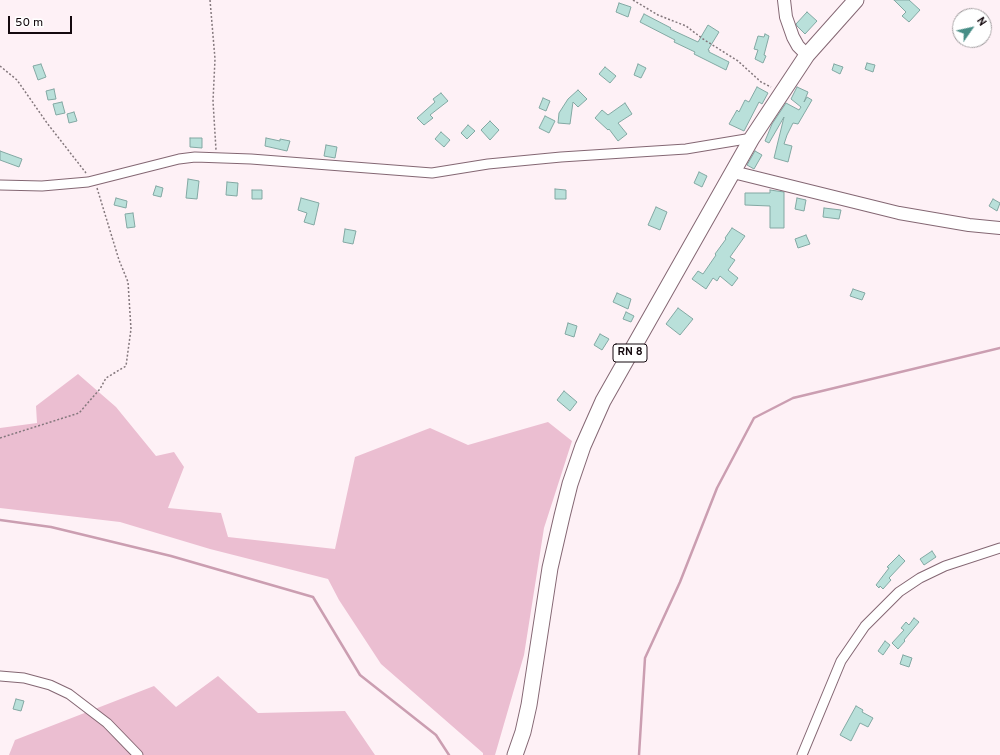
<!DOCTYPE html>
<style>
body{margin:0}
#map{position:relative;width:1000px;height:755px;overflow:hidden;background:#fef1f6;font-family:Overpass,sans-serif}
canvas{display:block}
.north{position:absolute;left:952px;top:8px;width:40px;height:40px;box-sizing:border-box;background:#fff;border:1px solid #a19d9f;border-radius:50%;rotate:56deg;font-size:11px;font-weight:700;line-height:16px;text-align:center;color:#14090e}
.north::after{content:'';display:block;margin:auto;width:14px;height:18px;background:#478d86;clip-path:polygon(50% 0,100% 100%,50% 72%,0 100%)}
.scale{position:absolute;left:8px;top:16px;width:64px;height:18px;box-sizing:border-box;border:2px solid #14090e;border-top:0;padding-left:5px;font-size:12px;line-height:14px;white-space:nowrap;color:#14090e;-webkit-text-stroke:3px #fff;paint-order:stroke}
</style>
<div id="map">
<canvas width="1000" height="755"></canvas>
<div class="north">N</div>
<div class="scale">50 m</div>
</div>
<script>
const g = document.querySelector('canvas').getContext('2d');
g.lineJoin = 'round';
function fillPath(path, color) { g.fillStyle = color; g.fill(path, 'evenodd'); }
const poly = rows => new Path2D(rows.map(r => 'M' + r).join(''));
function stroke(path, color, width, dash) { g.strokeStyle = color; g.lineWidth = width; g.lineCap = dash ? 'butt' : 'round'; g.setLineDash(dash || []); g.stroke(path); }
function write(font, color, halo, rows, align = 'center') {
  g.font = font + ' Overpass,sans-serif'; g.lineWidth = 3.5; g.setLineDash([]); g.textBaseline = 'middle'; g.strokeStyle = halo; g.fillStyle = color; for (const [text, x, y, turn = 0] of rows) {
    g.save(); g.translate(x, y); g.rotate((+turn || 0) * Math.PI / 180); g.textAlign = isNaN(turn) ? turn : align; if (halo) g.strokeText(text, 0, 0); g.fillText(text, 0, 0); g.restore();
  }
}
fillPath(poly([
 [78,374,116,407,156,456,174,452,184,467,168,508,221,513,228,537,335,549,355,457,430,428,468,445,548,422,572,441,544,528,524,655,495,755,483,755,483,753,381,664,339,600,328,579,210,549,120,522,0,508,0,428,37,423,36,406],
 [218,676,258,713,345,711,375,755,9,755,15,740,154,686,176,707]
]), '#ebbed1');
stroke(poly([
 [0,520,51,527,171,556,313,597,360,675,436,735,449,755],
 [639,755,645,658,680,582,717,488,754,418,793,398,1000,348]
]), '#cb9eb1', 2.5);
const building = poly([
 [894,0,909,0,920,10,909,22,902,16,906,12,894,0],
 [619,3,631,7,628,17,616,12,619,3],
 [807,12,817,21,805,34,797,26,796,24,807,12],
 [644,14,671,28,670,29,698,42,708,25,719,32,708,50,709,50,709,52,729,62,726,70,694,54,695,52,674,42,675,40,640,22,644,14],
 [765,34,769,36,764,55,766,56,763,63,755,59,758,50,754,49,758,36,764,37,765,34],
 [867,63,875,65,873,72,865,69,867,63],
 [41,64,46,77,38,80,33,66,41,64],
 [638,64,646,68,641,78,634,75,638,64],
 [834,64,843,67,840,74,832,70,834,64],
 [605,67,616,76,610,83,599,74,605,67],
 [757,87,768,93,762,104,759,102,744,131,729,124,737,110,739,112,745,100,749,102,757,87],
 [797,87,808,92,804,102,807,97,812,100,798,124,793,123,787,135,784,144,792,146,788,162,774,158,784,117,769,143,765,141,772,124,786,103,799,110,801,107,791,99,797,87],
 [54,89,56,99,48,100,46,91,54,89],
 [578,90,587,99,578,107,573,102,570,124,558,123,559,113,568,99,578,90],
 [441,93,448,101,430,115,433,118,424,125,417,118,435,102,433,99,441,93],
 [543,98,550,101,546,111,539,108,543,98],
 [62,102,65,113,56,115,53,104,62,102],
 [625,103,632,114,618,123,627,134,618,141,609,129,608,130,595,118,602,110,608,115,625,103],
 [74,112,77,121,69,123,67,114,74,112],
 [545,116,555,121,549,133,539,128,545,116],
 [490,121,499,130,490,140,481,130,490,121],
 [468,125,475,131,467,139,461,133,468,125],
 [441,132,450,140,444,147,435,139,441,132],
 [190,138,202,138,202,148,190,147,190,138],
 [266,138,280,141,280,139,290,141,287,151,265,146,266,138],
 [326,145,337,147,335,158,324,156,326,145],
 [0,151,22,159,19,167,0,160,0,151],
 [755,151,762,155,754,169,747,165,755,151],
 [699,172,707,176,702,187,694,183,699,172],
 [188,179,199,181,197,199,186,198,188,179],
 [227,182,238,183,237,196,226,195,227,182],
 [156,186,163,188,161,197,153,195,156,186],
 [555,189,566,190,566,199,555,199,555,189],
 [252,190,262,190,262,199,252,199,252,190],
 [770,190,784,192,784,228,770,228,770,206,745,205,745,193,770,193,770,190],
 [116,198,127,201,126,208,114,205,116,198],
 [301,198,319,203,314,225,304,222,307,213,298,210,301,198],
 [797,198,806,200,804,211,795,209,797,198],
 [993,199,1000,203,997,211,989,206,993,199],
 [656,207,667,212,660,230,648,225,656,207],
 [824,208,841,210,839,219,823,217,824,208],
 [133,213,135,227,127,228,125,214,133,213],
 [732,228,745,236,730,257,735,260,728,270,738,278,732,286,720,276,717,281,713,278,706,289,692,279,698,271,703,274,716,255,715,254,726,239,725,238,732,228],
 [345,229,356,231,353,244,343,242,345,229],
 [806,235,810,244,798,248,795,239,806,235],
 [853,289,865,293,862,300,850,296,853,289],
 [617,293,631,299,628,309,613,302,617,293],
 [678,308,693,319,680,335,666,324,678,308],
 [626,312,634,316,631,322,623,319,626,312],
 [568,323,577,326,574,337,565,334,568,323],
 [600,334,609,339,602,350,594,345,600,334],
 [564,391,577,402,570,411,557,400,564,391],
 [932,551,936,557,924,565,920,559,932,551],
 [899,555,905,561,889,578,891,580,883,589,880,586,879,588,876,585,889,568,887,567,899,555],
 [914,618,919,622,904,640,905,641,898,649,892,643,904,630,901,628,906,622,909,625,914,618],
 [885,641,890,645,883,655,878,651,885,641],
 [903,655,912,658,909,667,900,664,903,655],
 [16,699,24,701,21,711,13,709,16,699],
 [856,706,863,710,862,712,873,718,868,727,860,723,851,741,840,735,856,706]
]);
fillPath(building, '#b9e0da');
stroke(building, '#83a8a3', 1);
const minor = poly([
 [0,185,42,186,88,182,179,159,195,157,251,159,432,173,488,164,561,157,686,149,752,138],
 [0,676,24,678,50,685,69,694,107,723,138,755],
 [802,755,841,661,865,626,899,592,920,578,945,566,1000,548]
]);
const tertiary = poly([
 [784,0,786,17,793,37,798,46,807,55],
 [733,172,899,213,969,225,1000,228]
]);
const primary = poly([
 [515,755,523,732,529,705,550,568,562,516,570,484,583,446,603,401,752,138,807,55,856,0]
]);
stroke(minor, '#846773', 11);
stroke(tertiary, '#846773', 14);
stroke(primary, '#846773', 17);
stroke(poly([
 [210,0,215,59,213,101,216,150],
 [633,0,658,15,686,26,703,39,738,61,761,82,771,87],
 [0,66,17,80,47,123,86,173],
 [0,438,79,413,100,389,106,378,126,366,131,329,128,282,119,260,97,188]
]), '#84787d', 1.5, [2, 2]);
stroke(minor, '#fff', 9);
stroke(tertiary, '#fff', 12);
stroke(primary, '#fff', 15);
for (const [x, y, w] of [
 [630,353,34]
]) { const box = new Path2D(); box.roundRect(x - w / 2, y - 9, w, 18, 3); g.fillStyle = '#fff'; g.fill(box); stroke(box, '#14090e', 1); }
write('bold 11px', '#14090e', null, [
 ["RN 8",630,353]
]);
</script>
